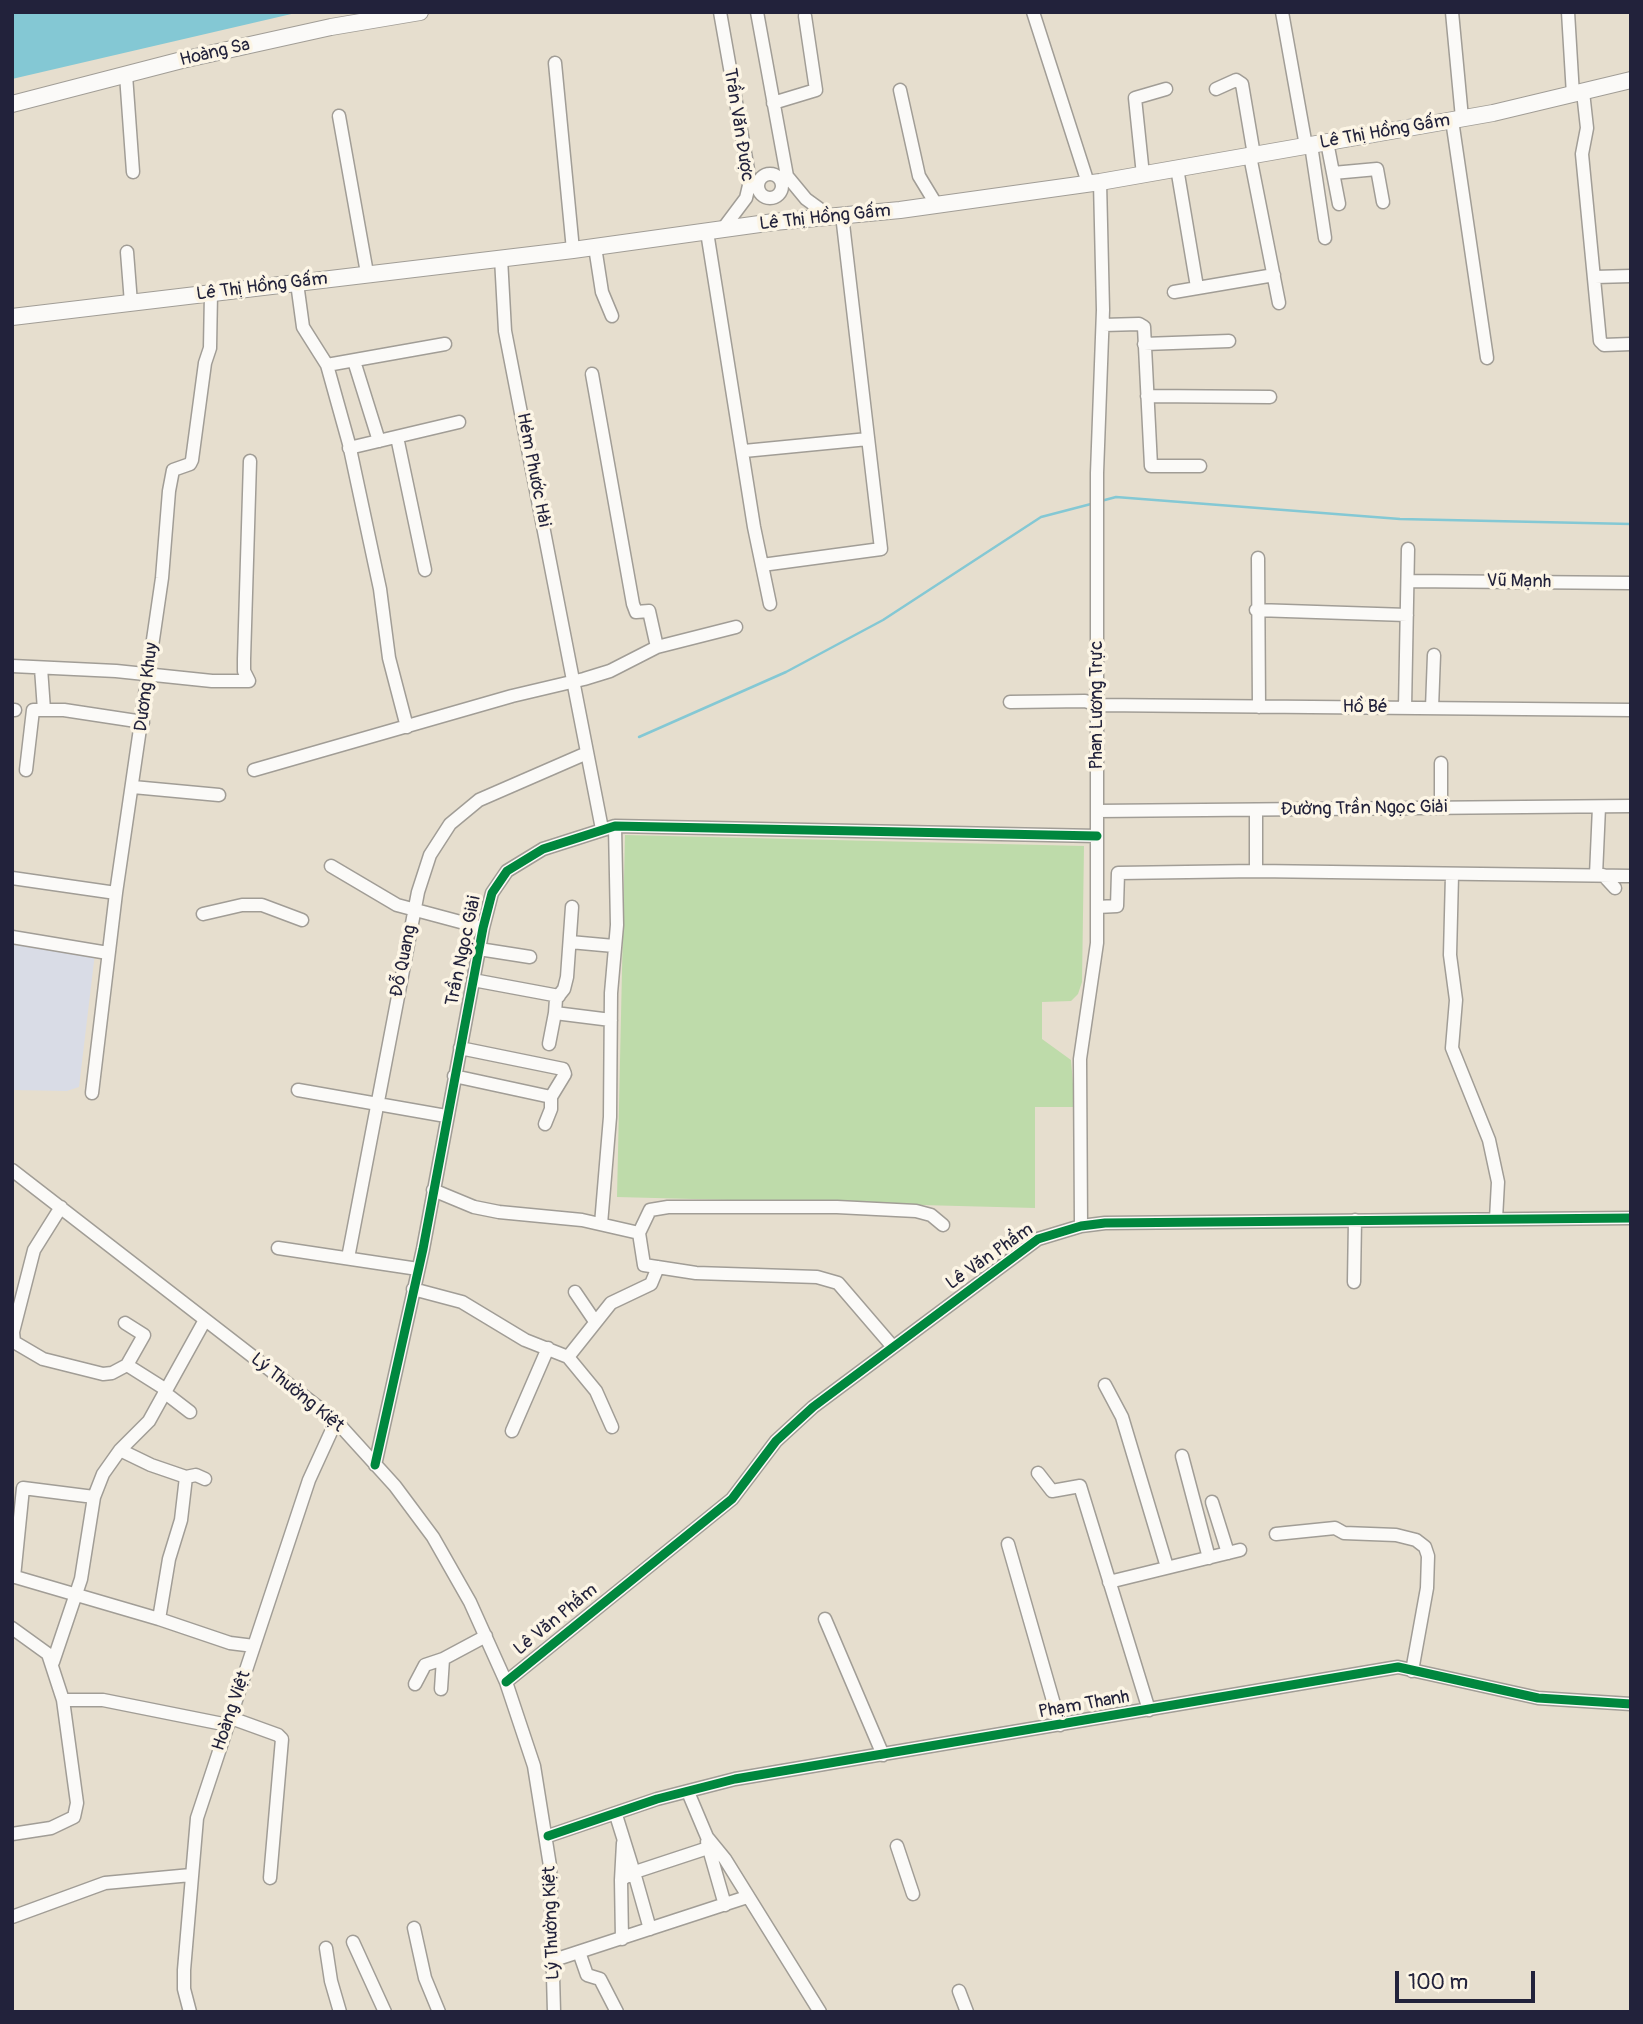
<!DOCTYPE html>
<meta charset="utf-8">
<style>
body{margin:0}
#map{position:relative;width:1643px;height:2024px;overflow:hidden;background:#e6dece;font-family:Pangolin,sans-serif}
canvas{display:block}
.frame{position:absolute;inset:0;border:14px solid #22223b;pointer-events:none}
.scale{position:absolute;left:1395px;top:1971px;width:140px;height:32px;box-sizing:border-box;border:4px solid #22223b;border-top:0;padding-left:9px;font-size:21px;line-height:24px;white-space:nowrap;color:#22223b;-webkit-text-stroke:5px #fcf5e5;paint-order:stroke}
</style>
<div id="map">
<canvas width="1643" height="2024"></canvas>
<div class="frame"></div>
<div class="scale">100 m</div>
</div>
<script>
const g = document.querySelector('canvas').getContext('2d');
g.lineJoin = 'round';
function fillPath(path, color) { g.fillStyle = color; g.fill(path, 'evenodd'); }
const poly = rows => new Path2D(rows.map(r => 'M' + r).join(''));
function stroke(path, color, width, dash) { g.strokeStyle = color; g.lineWidth = width; g.lineCap = dash ? 'butt' : 'round'; g.setLineDash(dash || []); g.stroke(path); }
function write(font, color, halo, rows, align = 'center') {
  g.font = font + ' Pangolin,sans-serif'; g.lineWidth = 7; g.setLineDash([]); g.textBaseline = 'middle'; g.strokeStyle = halo; g.fillStyle = color; for (const [text, x, y, turn = 0] of rows) {
    g.save(); g.translate(x, y); g.rotate((+turn || 0) * Math.PI / 180); g.textAlign = isNaN(turn) ? turn : align; if (halo) g.strokeText(text, 0, 0); g.fillText(text, 0, 0); g.restore();
  }
}
fillPath(poly([
 [12,940,95,953,79,1087,67,1091,12,1090]
]), '#d9dce6');
fillPath(poly([
 [625,835,1084,846,1082,982,1078,994,1071,1001,1042,1002,1042,1039,1071,1060,1075,1107,1035,1107,1035,1208,617,1197]
]), '#bedbaa');
fillPath(poly([
 [12,12,300,12,12,79]
]), '#84c8d4');
stroke(poly([
 [1101,501,1116,497,1400,519,1631,524],
 [639,737,786,672,883,620,1041,517,1091,504]
]), '#84c8d4', 2.5);
const minor = poly([
 [720,12,750,181,746,198,722,230],
 [757,12,787,176,806,199,828,215],
 [1033,12,1088,183],
 [1282,12,1306,146],
 [1452,12,1462,118],
 [1568,12,1573,95],
 [555,63,573,250],
 [126,75,133,172],
 [1216,89,1236,80,1242,84,1254,155],
 [900,90,919,176,936,204],
 [1583,92,1587,128,1582,154,1600,341,1604,345,1631,344],
 [773,103,816,90,805,16],
 [339,116,367,273],
 [1452,120,1487,358],
 [1327,142,1339,204],
 [1311,145,1325,238],
 [1250,156,1279,303],
 [1177,168,1197,287],
 [1333,173,1377,169,1383,202],
 '758 186a12 12 0 1 1 24 0a12 12 0 1 1-24 0Z',
 [1143,175,1135,98,1166,89],
 [707,232,754,527,770,604],
 [595,247,602,292,612,316],
 [127,252,131,303],
 [501,258,505,331,602,829],
 [1595,277,1631,276],
 [297,283,303,327,327,365,349,444,380,589,389,658,407,727],
 [1174,292,1274,275],
 [1103,325,1139,324,1144,327,1151,466,1200,466],
 [1144,344,1229,341],
 [354,361,379,441],
 [327,365,445,344],
 [592,374,633,604,636,612,649,611,657,647],
 [1147,396,1270,397],
 [397,437,425,570],
 [349,448,459,422],
 [744,451,868,439],
 [1258,558,1259,707],
 [762,565,881,549,842,215],
 [1408,581,1631,583],
 [1256,610,1407,615],
 [12,666,116,671,212,681,249,681,244,671,244,659,250,461],
 [41,668,44,710],
 [1010,702,1085,701,1098,705,1631,710],
 [1405,708,1408,549],
 [1432,708,1434,655],
 [12,710,15,710],
 [1441,763,1441,808],
 [26,770,33,710,64,710,143,722],
 [254,770,512,696,584,679,610,671,657,647,736,627],
 [133,787,219,795],
 [1256,810,1256,871],
 [1097,811,1631,806],
 [331,866,397,905,483,928],
 [1452,875,1450,955,1456,1000,1452,1048,1489,1140,1498,1182,1496,1219],
 [1596,875,1599,807],
 [1603,875,1615,888],
 [12,878,116,893],
 [1097,907,1117,906,1118,873,1256,871,1631,876],
 [203,914,242,905,262,905,302,920],
 [12,937,108,953],
 [570,942,614,946],
 [479,949,530,957],
 [473,980,559,996],
 [555,1013,556,999,564,989,567,977,572,907],
 [549,1044,555,1013,611,1020],
 [454,1076,551,1097,565,1074,563,1069,460,1048],
 [298,1090,446,1116],
 [92,1093,116,893,162,578,169,491,173,470,190,464,192,460,205,363,210,348,211,293],
 [545,1124,551,1109,551,1097],
 [12,1170,336,1421,395,1486,433,1537,470,1602,506,1682,534,1766,550,1866,554,2012],
 [433,1190,474,1207,499,1212,582,1220,639,1233],
 [61,1207,34,1250,13,1332,14,1342,43,1359,103,1374,112,1373,127,1365,144,1335,125,1323],
 [601,1224,610,1117,611,993,617,925,615,826],
 [1081,1226,1080,1059,1097,943,1097,473,1103,310,1100,182],
 [278,1248,418,1269],
 [348,1258,418,892,430,855,450,824,479,800,587,753],
 [1354,1282,1355,1220],
 [413,1289,462,1302,525,1340,568,1357,596,1391,612,1427],
 [575,1292,594,1320],
 [893,1347,838,1283,817,1277,696,1273,644,1265,639,1233,650,1210,668,1207,837,1207,916,1211,931,1215,943,1225],
 [568,1357,611,1303,651,1284,658,1267],
 [127,1365,165,1389],
 [1105,1385,1122,1417,1167,1567],
 [164,1392,190,1412],
 [512,1431,548,1348],
 [120,1450,151,1465,186,1477,196,1475,205,1479],
 [1182,1456,1209,1558],
 [375,1465,423,1249,483,928,492,893,507,871,543,849,615,826,1097,836],
 [1038,1473,1052,1491,1080,1486,1149,1710],
 [94,1497,103,1474,120,1450,149,1421,205,1320],
 [1212,1502,1228,1553],
 [1276,1534,1335,1528,1344,1533,1396,1535,1416,1540,1425,1547,1428,1556,1427,1588,1412,1671],
 [1008,1544,1060,1725],
 [12,1576,159,1619,230,1643,254,1646],
 [14,1577,23,1488,94,1497,81,1579,53,1662],
 [1109,1582,1240,1550],
 [159,1619,169,1559,181,1520,186,1477],
 [825,1619,883,1755],
 [12,1628,48,1654,63,1700,103,1700,228,1725],
 [506,1682,732,1499,776,1441,813,1407,1038,1239,1081,1226,1105,1223,1631,1218],
 [415,1684,425,1665,443,1659],
 [441,1689,443,1659,486,1636],
 [231,1718,278,1735,282,1739,270,1878],
 [688,1792,707,1837,725,1859,820,2012],
 [616,1815,635,1876],
 [12,1834,51,1828,74,1817,77,1803,63,1700],
 [548,1836,657,1799,735,1779,1398,1667,1538,1698,1631,1704],
 [707,1842,725,1905],
 [897,1846,913,1894],
 [635,1872,714,1846],
 [621,1880,623,1843],
 [12,1917,105,1883,191,1875],
 [414,1928,425,1978,439,2012],
 [622,1939,621,1880,627,1876,635,1876,650,1929],
 [353,1942,385,2012],
 [326,1948,331,1981,340,2012],
 [579,1952,587,1975,600,1979,617,2012],
 [554,1960,747,1897],
 [959,1991,967,2012],
 [190,2012,184,1989,184,1970,197,1818,309,1480,336,1421]
]);
const major = poly([
 [12,104,182,60,331,27,420,12],
 [12,317,573,250,774,222,900,210,1100,182,1493,113,1631,80]
]);
stroke(minor, '#a19d96', 15);
stroke(major, '#a19d96', 18);
stroke(minor, '#fbfaf8', 12);
stroke(major, '#fbfaf8', 16);
stroke(poly([
 [375,1465,423,1249,483,928,492,893,507,871,543,849,615,826,1097,836],
 [506,1682,732,1499,776,1441,813,1407,1038,1239,1081,1226,1105,1223,1631,1218],
 [548,1836,657,1799,735,1779,1398,1667,1538,1698,1631,1704]
]), '#00873e', 9);
write('18px', '#22223b', '#fcf5e5', [
 ["Hoàng Sa",215,53,-13],
 ["Trần Văn Được",738,125,81],
 ["Lê Thị Hồng Gấm",1385,132,-10],
 ["Lê Thị Hồng Gấm",825,218,-6],
 ["Lê Thị Hồng Gấm",262,287,-7],
 ["Hẻm Phước Hải",533,470,79],
 ["Vũ Mạnh",1519,582,1],
 ["Dương Khuy",147,687,-83],
 ["Phan Lương Trực",1097,705,-90],
 ["Hồ Bé",1365,707],
 ["Đường Trần Ngọc Giải",1364,809,-1],
 ["Trần Ngọc Giải",464,951,-78],
 ["Đỗ Quang",404,961,-79],
 ["Lê Văn Phẩm",990,1257,-35],
 ["Lý Thường Kiệt",297,1393,39],
 ["Lê Văn Phẩm",556,1620,-39],
 ["Phạm Thanh",1084,1705,-10],
 ["Hoàng Việt",232,1711,-71],
 ["Lý Thường Kiệt",552,1923,-92]
]);
</script>
